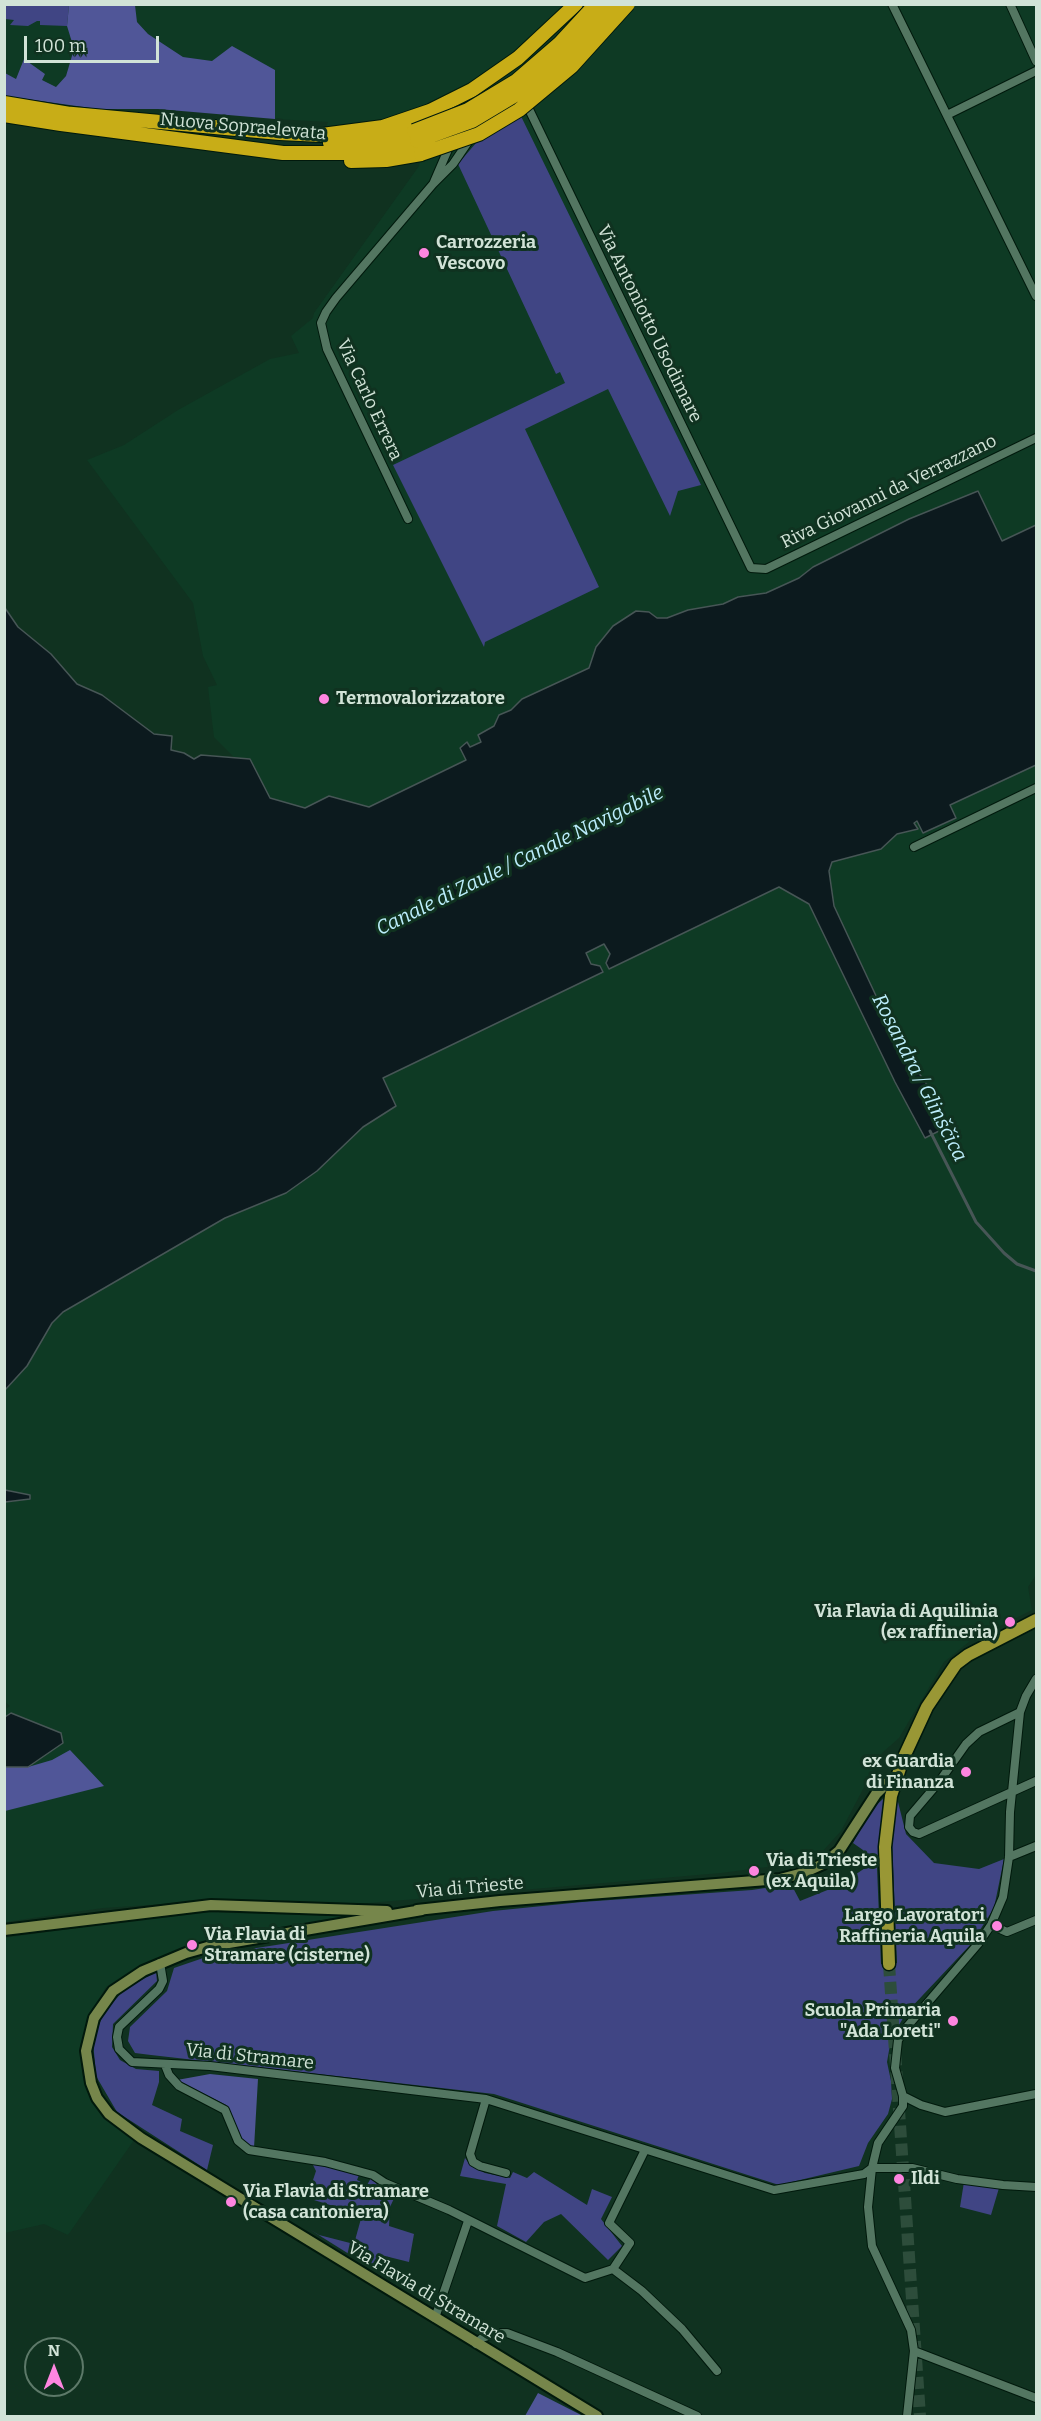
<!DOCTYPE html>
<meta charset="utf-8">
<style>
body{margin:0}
#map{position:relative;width:1041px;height:2421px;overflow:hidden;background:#103220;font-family:Bitter,serif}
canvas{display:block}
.frame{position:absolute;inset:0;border:6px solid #d1e3d7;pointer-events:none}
.north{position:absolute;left:24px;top:2337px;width:60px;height:60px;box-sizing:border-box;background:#103220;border:2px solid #5d7969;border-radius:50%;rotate:0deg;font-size:16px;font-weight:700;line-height:24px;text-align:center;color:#d1e3d7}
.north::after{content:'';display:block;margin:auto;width:21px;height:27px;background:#fe85e0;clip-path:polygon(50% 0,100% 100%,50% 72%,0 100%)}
.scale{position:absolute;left:24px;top:36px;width:135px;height:27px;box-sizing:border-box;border:3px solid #d1e3d7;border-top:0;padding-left:8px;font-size:18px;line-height:21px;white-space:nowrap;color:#d1e3d7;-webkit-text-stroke:4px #103220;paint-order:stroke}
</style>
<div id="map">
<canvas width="1041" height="2421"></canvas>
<div class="frame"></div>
<div class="north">N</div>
<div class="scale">100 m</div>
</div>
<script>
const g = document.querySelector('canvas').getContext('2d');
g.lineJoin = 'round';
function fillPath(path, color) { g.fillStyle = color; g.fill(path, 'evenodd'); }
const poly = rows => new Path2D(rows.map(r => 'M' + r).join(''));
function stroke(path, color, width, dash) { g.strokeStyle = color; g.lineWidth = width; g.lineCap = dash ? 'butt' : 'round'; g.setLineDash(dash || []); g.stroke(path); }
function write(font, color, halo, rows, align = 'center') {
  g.font = font + ' Bitter,serif'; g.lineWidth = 6; g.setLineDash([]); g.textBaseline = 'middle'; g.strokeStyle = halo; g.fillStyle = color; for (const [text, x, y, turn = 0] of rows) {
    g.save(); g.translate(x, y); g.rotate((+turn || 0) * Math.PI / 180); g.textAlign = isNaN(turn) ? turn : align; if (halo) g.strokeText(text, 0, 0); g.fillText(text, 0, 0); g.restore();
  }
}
fillPath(poly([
 [5,5,69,5,67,26,74,49,66,76,56,87,41,80,24,59,16,79,5,73,8,61,5,58],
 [135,5,1036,5,1036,525,1002,542,977,492,909,519,813,567,799,578,766,593,738,597,723,604,688,610,667,618,657,618,636,611,613,626,596,647,589,668,522,699,511,710,499,715,494,726,479,735,482,742,460,748,466,760,369,807,329,796,305,808,270,798,250,759,234,757,214,737,208,687,217,685,203,656,193,603,87,460,124,445,178,410,270,359,299,353,291,336,313,318,314,313,419,166,421,154,417,141,322,135,328,122,275,119,275,70,183,57,148,34,137,22],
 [1036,765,1036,1575,1028,1587,1032,1610,970,1641,944,1662,899,1738,882,1753,841,1831,821,1853,805,1862,721,1873,357,1904,209,1901,103,1908,5,1922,5,1767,28,1767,11,1713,5,1717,4,1710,10,1706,4,1701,5,1502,30,1499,30,1495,5,1490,5,1390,27,1366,56,1318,93,1293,225,1218,270,1200,300,1184,363,1127,396,1106,383,1079,591,964,585,953,604,943,610,954,610,969,779,887,809,904,895,1082,925,1137,945,1129,940,1119,938,1100,899,1045,834,906,829,871,832,862,881,849,897,834,917,829,914,822,917,821,924,833,956,818,950,805],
 [190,1912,359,1916,239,1934,183,1948,136,1967,106,1987,92,2010,80,2046,83,2079,103,2116,134,2140,68,2235,44,2224,5,2233,4,1938]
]), '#0e3a24');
fillPath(poly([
 [4,5,69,5,67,26,40,25,40,21,37,21,28,26,10,25,14,20,5,19],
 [517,108,701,485,678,491,670,516,608,389,525,429,599,587,485,642,484,647,393,465,565,383,560,372,556,374,458,164,476,143],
 [884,1798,877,1868,881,1964,897,1963,892,1841,897,1798,906,1834,934,1863,979,1869,1004,1859,994,1908,971,1944,906,2013,891,2039,887,2062,891,2081,892,2099,888,2114,868,2143,859,2166,779,2185,494,2094,151,2055,135,2053,128,2041,130,2027,167,1991,174,1968,212,1955,493,1911,582,1902,752,1890,791,1884,800,1901,840,1885,871,1864,863,1850,853,1843,871,1810],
 [156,1972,157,1981,113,2024,112,2047,120,2060,136,2069,159,2071,159,2082,152,2105,182,2119,180,2131,213,2145,207,2170,117,2112,96,2076,93,2041,104,2012,125,1989],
 [465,2158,471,2166,485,2173,510,2178,513,2172,527,2178,534,2172,587,2205,592,2189,612,2197,601,2219,622,2246,608,2260,561,2214,544,2222,526,2242,497,2226,506,2184,460,2176],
 [312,2163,359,2175,357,2180,367,2185,371,2178,377,2184,397,2192,390,2207,389,2226,414,2234,409,2262,385,2256,386,2269,399,2279,397,2284,309,2229,319,2235,354,2244,362,2215,314,2200,311,2186,316,2171],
 [964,2182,999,2188,991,2215,960,2207]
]), '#404584');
fillPath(poly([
 [69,5,135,5,137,22,148,34,183,57,212,61,232,46,275,70,275,119,158,109,98,109,5,96,5,73,16,79,24,59,45,74,42,80,56,87,66,76,74,49,67,26],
 [70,1750,104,1786,5,1811,5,1767,28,1767,52,1760],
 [210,2074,258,2079,254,2148,246,2145,240,2136,226,2105,177,2080],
 [538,2393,583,2416,525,2416]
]), '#505698');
const water = poly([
 [978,491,1002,541,1036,525,1036,765,950,805,956,818,923,833,917,821,914,823,918,829,897,834,881,849,832,862,829,871,834,906,899,1045,938,1100,940,1119,945,1128,925,1138,895,1082,809,904,779,887,609,969,606,963,610,954,604,944,586,953,591,964,600,966,603,972,383,1078,396,1106,363,1127,317,1171,286,1193,225,1218,63,1312,52,1323,27,1366,5,1390,5,608,18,627,51,654,77,684,102,695,154,734,172,736,171,750,184,753,194,759,201,755,250,759,270,798,305,808,329,796,369,807,466,760,460,748,467,742,470,747,481,742,478,735,494,726,499,715,511,710,522,699,589,668,596,647,613,626,636,611,649,612,657,618,667,618,688,610,723,604,738,597,766,593,799,578,813,567,909,519,978,491],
 [5,1490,30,1495,30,1499,5,1502,5,1490],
 [11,1713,61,1733,63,1743,28,1767,5,1767,5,1717,11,1713]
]);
fillPath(water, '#0c1a1e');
stroke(water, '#475656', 1.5);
stroke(poly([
 [930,1131,976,1222,1004,1253,1017,1264,1036,1271]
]), '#475656', 3);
stroke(poly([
 [889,1964,920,2416]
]), '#2d4d3b', 12, [12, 6]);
const street = poly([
 [892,4,1036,296],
 [1010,4,1036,61],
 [525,101,751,568,766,569,1036,438],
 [947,115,1036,71],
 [434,182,453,138,462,125],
 [408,519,327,349,321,323,326,312,336,298,433,184,453,164,479,126,487,118],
 [914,847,1036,788],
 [1020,1712,979,1732,966,1744,939,1782,910,1816,909,1827,913,1832,919,1834,1036,1781],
 [1009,1857,1036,1846],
 [991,1925,1007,1932,1036,1920],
 [160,1963,163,1981,159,1989,119,2027,117,2037,119,2049,132,2062,210,2066,486,2099,774,2190,864,2174,872,2168],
 [165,2065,169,2075,179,2086,225,2110,238,2141,249,2150,325,2162,373,2175,385,2183,449,2210,585,2278,613,2269,630,2243,609,2223,645,2150],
 [903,2096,921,2105,945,2112,1036,2094],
 [486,2099,470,2154,473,2162,480,2166,506,2173],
 [872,2168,912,2168,957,2179,1003,2185,1036,2187],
 [613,2269,642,2291,682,2329,717,2371],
 [435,2318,468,2221],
 [476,2344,482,2338,498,2333,507,2333,557,2352,697,2416],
 [914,2351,1036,2398],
 [907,2416,914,2351,911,2330,872,2246,868,2207,872,2168,878,2143,903,2106,903,2096,895,2068,898,2040,905,2029,978,1944,991,1925,1003,1897,1009,1857,1010,1812,1020,1712,1026,1696,1036,1679]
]);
const secondary = poly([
 [417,1910,500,1901,780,1879,803,1873,823,1864,839,1851,876,1794,887,1783,895,1779],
 [422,1910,211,1946,186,1953,143,1971,113,1991,94,2018,86,2051,91,2083,97,2098,109,2114,141,2138,597,2416],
 [4,1930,211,1905,387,1911]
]);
const primary = poly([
 [889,1964,885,1847,891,1796,903,1759,927,1707,956,1664,968,1655,1036,1620]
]);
const highway = poly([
 [4,103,70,114],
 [62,113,280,133,322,135,383,127,430,111,472,90,518,58,576,4],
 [4,115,61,124,283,153,348,153,385,149,417,141],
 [330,143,383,138,414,131],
 [351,161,386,160,421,154]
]);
stroke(street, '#01190c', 10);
stroke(secondary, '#01190c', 14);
stroke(primary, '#01190c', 15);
stroke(highway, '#01190c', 16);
stroke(street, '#537661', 8);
stroke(secondary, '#76864b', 10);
stroke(primary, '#999735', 12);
stroke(highway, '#c8ad17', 14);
const highwayBridge = poly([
 [414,131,468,110,516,81,560,43,596,4],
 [417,141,472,121,522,91,568,51,611,4],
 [421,154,479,134,519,110,572,66,628,4]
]);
stroke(highwayBridge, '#01190c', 16, []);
stroke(highwayBridge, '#c8ad17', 14);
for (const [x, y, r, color] of [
 [424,253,6,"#fe85e0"],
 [324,699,6,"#fe85e0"],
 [1010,1622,6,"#fe85e0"],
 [966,1772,6,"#fe85e0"],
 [754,1871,6,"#fe85e0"],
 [997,1926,6,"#fe85e0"],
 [192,1945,6,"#fe85e0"],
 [953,2021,6,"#fe85e0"],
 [899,2179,6,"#fe85e0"],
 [231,2202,6,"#fe85e0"]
]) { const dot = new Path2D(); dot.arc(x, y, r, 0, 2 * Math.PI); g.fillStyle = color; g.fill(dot); stroke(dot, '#103220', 2); }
write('18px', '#d1e3d7', '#103220', [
 ["Nuova Sopraelevata",243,127,5],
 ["Via Antoniotto Usodimare",649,324,64],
 ["Via Carlo Errera",369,400,65],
 ["Riva Giovanni da Verrazzano",889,492,-26],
 ["Via di Trieste",470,1888,-5],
 ["Via di Stramare",250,2057,6],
 ["Via Flavia di Stramare",426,2293,31]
]);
write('bold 18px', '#d1e3d7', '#103220', [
 ["Carrozzeria",436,243],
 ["Vescovo",436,264],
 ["Termovalorizzatore",336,699],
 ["Via Flavia di Aquilinia",998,1612,"right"],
 ["(ex raffineria)",998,1633,"right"],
 ["ex Guardia",954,1762,"right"],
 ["di Finanza",954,1783,"right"],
 ["Via di Trieste",766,1861],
 ["(ex Aquila)",766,1882],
 ["Largo Lavoratori",985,1916,"right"],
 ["Raffineria Aquila",985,1937,"right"],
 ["Via Flavia di",204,1935],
 ["Stramare (cisterne)",204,1956],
 ["Scuola Primaria",941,2011,"right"],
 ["\"Ada Loreti\"",941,2032,"right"],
 ["Ildi",911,2179],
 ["Via Flavia di Stramare",243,2192],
 ["(casa cantoniera)",243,2213]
], 'left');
write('italic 20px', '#bceefc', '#103220', [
 ["Canale di Zaule / Canale Navigabile",520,861,-26],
 ["Rosandra / Glinščica",919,1078,63]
]);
</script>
